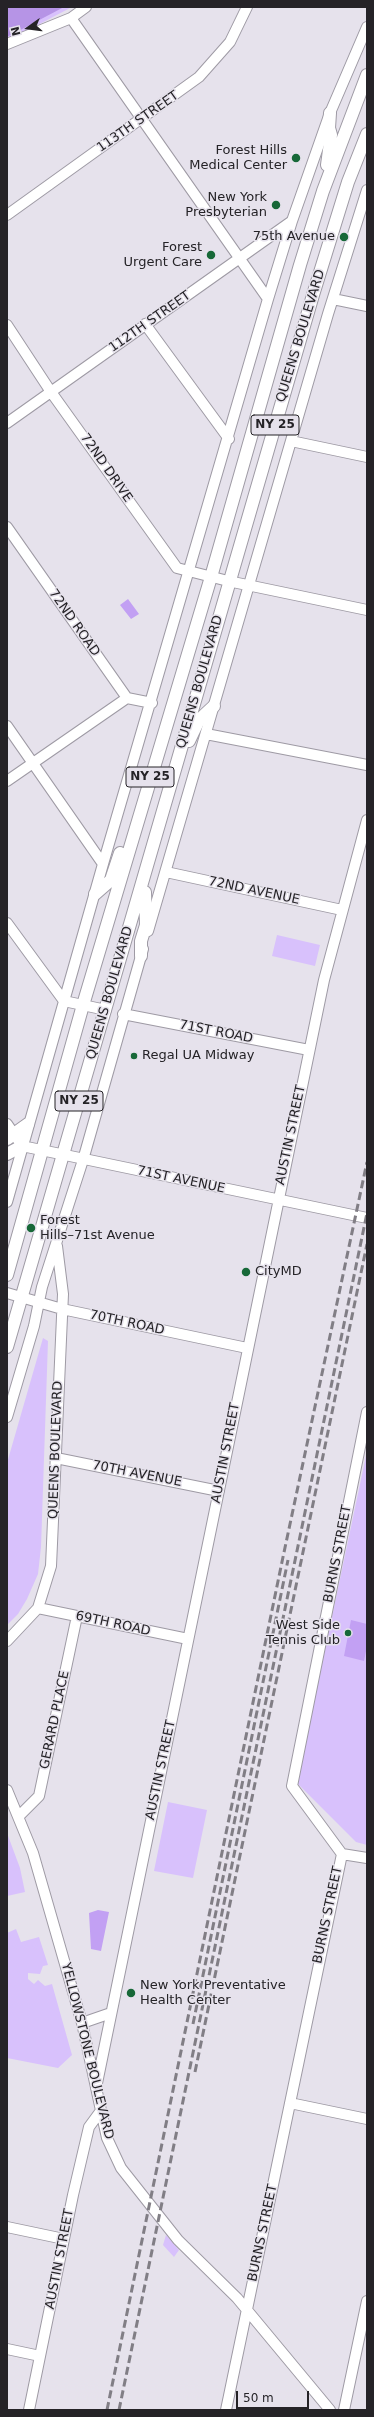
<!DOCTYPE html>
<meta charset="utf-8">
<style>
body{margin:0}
#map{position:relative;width:374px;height:2417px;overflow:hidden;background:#e6e2ec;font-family:"DejaVu Sans",sans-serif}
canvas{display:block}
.frame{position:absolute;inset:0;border:8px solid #252327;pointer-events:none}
.north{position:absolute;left:8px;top:8px;width:40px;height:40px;-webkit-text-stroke:3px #e6e2ec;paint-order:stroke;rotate:256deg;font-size:11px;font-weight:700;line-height:16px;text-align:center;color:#252327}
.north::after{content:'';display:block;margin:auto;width:14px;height:18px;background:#252327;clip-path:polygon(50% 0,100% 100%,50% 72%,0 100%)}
.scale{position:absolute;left:236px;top:2391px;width:73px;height:18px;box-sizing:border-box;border:2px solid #252327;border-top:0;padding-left:5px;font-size:12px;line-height:14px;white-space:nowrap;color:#252327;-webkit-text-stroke:3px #e6e2ec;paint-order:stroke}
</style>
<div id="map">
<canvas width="374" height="2417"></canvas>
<div class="frame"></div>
<div class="north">N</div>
<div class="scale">50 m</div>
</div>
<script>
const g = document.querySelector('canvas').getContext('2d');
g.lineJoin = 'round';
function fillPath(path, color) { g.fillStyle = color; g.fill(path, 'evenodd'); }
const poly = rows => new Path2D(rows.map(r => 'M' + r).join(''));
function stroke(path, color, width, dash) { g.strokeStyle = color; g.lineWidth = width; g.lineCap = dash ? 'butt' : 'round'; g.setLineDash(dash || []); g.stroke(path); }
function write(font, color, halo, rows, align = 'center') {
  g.font = font + ' "DejaVu Sans",sans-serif'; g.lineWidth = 3; g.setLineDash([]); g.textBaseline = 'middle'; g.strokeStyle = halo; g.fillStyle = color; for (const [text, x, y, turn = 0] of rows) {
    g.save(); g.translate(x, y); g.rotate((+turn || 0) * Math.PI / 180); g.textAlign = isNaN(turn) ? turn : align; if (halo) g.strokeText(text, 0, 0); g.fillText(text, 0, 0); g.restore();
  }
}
fillPath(poly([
 [7,7,72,7,7,41],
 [277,935,320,945,315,966,272,956],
 [43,1338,48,1341,41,1547,38,1574,27,1599,18,1614,7,1625,7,1463],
 [367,1451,367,1845,356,1842,297,1783],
 [168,1802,207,1810,193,1878,154,1871],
 [7,1833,20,1868,25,1892,7,1896],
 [16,1929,21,1942,39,1937,48,1965,43,1966,40,1974,28,1973,28,1979,34,1984,38,1980,45,1986,52,1984,72,2055,58,2068,7,2058,7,1933],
 [166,2235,179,2250,174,2257,163,2245]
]), '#d8c1fc');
fillPath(poly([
 [7,7,64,7,7,37]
]), '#b694e6');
fillPath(poly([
 [128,599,139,614,131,619,120,605],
 [351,1620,367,1624,367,1646,364,1661,344,1656],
 [98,1910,109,1912,101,1951,91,1949,89,1913]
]), '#c2a0f3');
const minor = poly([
 [71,18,268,299],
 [7,44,71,18,86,7],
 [7,215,199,77,230,42,247,7],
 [333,299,367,306],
 [145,324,229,439],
 [7,325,51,392,177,568,228,581,367,610],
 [7,423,292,221],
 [291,441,367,457],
 [7,527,127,698,152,703],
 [7,726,103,864],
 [206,734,367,765],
 [7,781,127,698],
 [166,872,342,910],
 [7,923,64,1001,106,1010],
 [148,931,328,314,367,190],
 [123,1014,309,1050],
 [7,1124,22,1146,367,1218],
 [7,1202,103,864,268,299,292,221,330,113,367,27],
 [7,1293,62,1309,247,1348],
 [7,1417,34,1326,42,1287,83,1160,143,949],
 [56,1458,219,1491],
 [38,1608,188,1639],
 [7,1641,38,1608,51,1566,63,1294,57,1246],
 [7,1790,33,1853,82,2023,107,2138,121,2168,178,2240,237,2298,330,2410],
 [19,1816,39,1796,77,1616],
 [342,1854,292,1786,367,1412],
 [342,1854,367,1858],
 [82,2023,111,2013],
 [96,2088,324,980,367,820],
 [290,2103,367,2119],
 [7,2227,64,2239],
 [7,2349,40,2356],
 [29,2410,73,2195,89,2127,100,2112],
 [226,2410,342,1854],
 [344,2410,367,2301]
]);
const major = poly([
 [327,165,331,135,329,128,330,113],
 [189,741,199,720,214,706],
 [95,894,111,880,120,853],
 [141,956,141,941,146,925,145,892],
 [7,1139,28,1124],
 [7,1154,22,1146],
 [7,1275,83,1005,211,577,300,265,323,191,367,75],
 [7,1347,313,295,348,182,367,134]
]);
stroke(minor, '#9e9aa4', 12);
stroke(major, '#9e9aa4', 14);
stroke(minor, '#fff', 10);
stroke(major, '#fff', 12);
stroke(poly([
 [193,2024,288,1560],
 [195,2072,367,1244],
 [107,2410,283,1557,367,1162],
 [119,2410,367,1213]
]), '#817e85', 3, [8, 4]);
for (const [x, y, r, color] of [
 [296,158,5,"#176838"],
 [276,205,5,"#176838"],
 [344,237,5,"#176838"],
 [211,255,5,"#176838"],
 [134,1056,4,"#176838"],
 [31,1228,5,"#176838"],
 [246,1272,5,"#176838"],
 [348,1633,4,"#176838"],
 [131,1993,5,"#176838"]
]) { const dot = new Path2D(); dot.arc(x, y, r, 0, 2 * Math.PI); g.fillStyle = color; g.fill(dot); stroke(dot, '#e6e2ec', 1.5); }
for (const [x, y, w] of [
 [275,425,48],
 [150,777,48],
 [79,1101,48]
]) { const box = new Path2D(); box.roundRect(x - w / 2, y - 10, w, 20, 3); g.fillStyle = '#e6e2ec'; g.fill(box); stroke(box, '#252327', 1); }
write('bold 12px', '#252327', null, [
 ["NY 25",275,425],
 ["NY 25",150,777],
 ["NY 25",79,1101]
]);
write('13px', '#252327', '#e6e2ec', [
 ["113TH STREET",138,122,-35],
 ["112TH STREET",150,322,-35],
 ["QUEENS BOULEVARD",301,336,-73],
 ["72ND DRIVE",106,468,55],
 ["72ND ROAD",74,623,55],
 ["QUEENS BOULEVARD",200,682,-74],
 ["72ND AVENUE",254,891,12],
 ["QUEENS BOULEVARD",110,993,-74],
 ["71ST ROAD",216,1032,11],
 ["AUSTIN STREET",291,1135,-78],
 ["71ST AVENUE",181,1180,12],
 ["70TH ROAD",127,1323,12],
 ["QUEENS BOULEVARD",56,1450,-88],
 ["AUSTIN STREET",226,1453,-79],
 ["70TH AVENUE",137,1474,11],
 ["BURNS STREET",338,1554,-79],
 ["69TH ROAD",113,1624,12],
 ["GERARD PLACE",55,1720,-78],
 ["AUSTIN STREET",161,1770,-78],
 ["BURNS STREET",328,1915,-78],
 ["YELLOWSTONE BOULEVARD",87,2051,76],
 ["BURNS STREET",263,2233,-78],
 ["AUSTIN STREET",60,2259,-79]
]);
write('13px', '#252327', '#e6e2ec', [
 ["Forest Hills",287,151],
 ["Medical Center",287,166],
 ["New York",267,198],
 ["Presbyterian",267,213],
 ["75th Avenue",335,237],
 ["Forest",202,248],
 ["Urgent Care",202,263],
 ["Regal UA Midway",142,1056,"left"],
 ["Forest",40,1221,"left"],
 ["Hills–71st Avenue",40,1236,"left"],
 ["CityMD",255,1272,"left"],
 ["West Side",340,1626],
 ["Tennis Club",340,1641],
 ["New York Preventative",140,1986,"left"],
 ["Health Center",140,2001,"left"]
], 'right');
</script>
